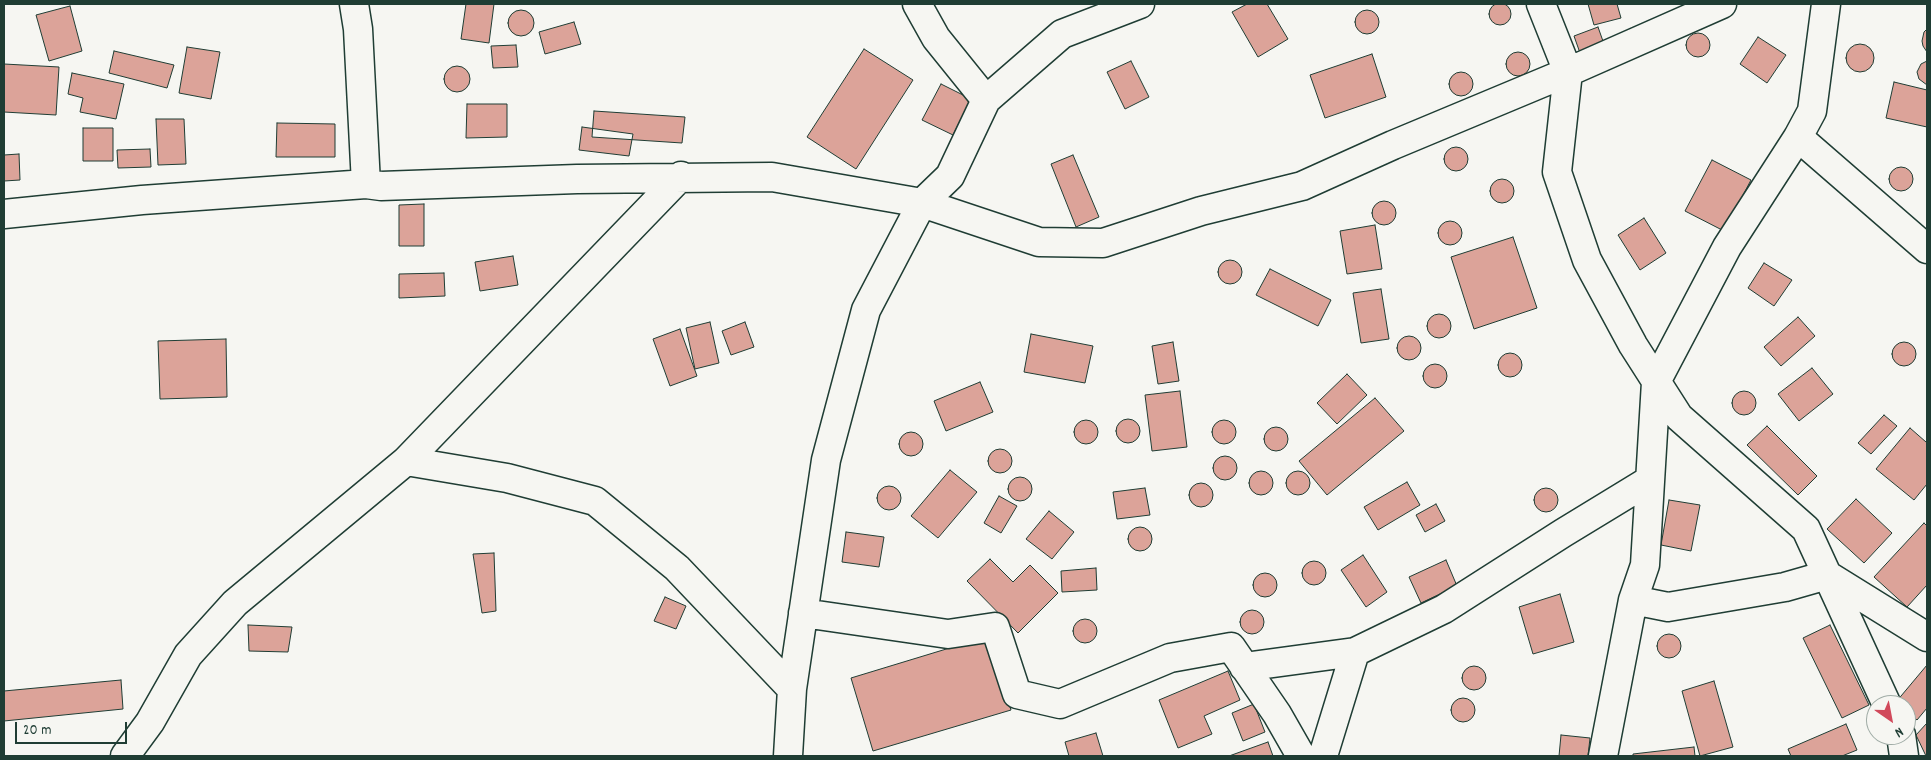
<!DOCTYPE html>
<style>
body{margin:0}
#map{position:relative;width:1931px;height:760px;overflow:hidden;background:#f6f6f2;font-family:Dekko,sans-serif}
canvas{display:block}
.frame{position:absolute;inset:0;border:5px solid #1f3d34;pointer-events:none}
.north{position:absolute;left:1866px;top:695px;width:50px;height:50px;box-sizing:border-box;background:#f6f6f2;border:1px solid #a0aca6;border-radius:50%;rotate:147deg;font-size:14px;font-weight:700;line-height:20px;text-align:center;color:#1f3d34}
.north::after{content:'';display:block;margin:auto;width:18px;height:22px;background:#d1495b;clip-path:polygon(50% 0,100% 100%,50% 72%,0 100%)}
.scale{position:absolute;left:15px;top:722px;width:112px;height:22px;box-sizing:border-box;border:2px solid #1f3d34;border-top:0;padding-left:6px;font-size:15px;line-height:18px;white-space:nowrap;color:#1f3d34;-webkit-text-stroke:4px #f6f6f2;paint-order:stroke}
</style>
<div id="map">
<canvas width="1931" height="760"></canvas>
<div class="frame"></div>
<div class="north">N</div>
<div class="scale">20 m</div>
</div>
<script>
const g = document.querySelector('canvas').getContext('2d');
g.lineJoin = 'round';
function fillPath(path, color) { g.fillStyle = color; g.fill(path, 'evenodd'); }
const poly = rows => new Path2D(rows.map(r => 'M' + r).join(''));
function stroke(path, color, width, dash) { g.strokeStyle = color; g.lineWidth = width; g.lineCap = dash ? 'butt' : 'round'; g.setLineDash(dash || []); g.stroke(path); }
const building = poly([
 '1489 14a11 11 0 1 1 22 0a11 11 0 1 1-22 0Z',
 [466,4,494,4,489,43,461,39,466,4],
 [1247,4,1267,4,1288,39,1258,57,1232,12,1247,4],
 [1588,4,1617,4,1621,18,1594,25,1588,4],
 [70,6,82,51,49,61,36,15,70,6],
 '508 23a13 13 0 1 1 26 0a13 13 0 1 1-26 0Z',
 '1355 22a12 12 0 1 1 24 0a12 12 0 1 1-24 0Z',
 [574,22,581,44,545,54,539,32,574,22],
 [1598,27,1604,44,1580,53,1574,36,1598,27],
 [1927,29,1927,52,1923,46,1922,41,1924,32,1927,29],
 '1686 45a12 12 0 1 1 24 0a12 12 0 1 1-24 0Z',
 [1758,37,1786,55,1767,83,1740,64,1758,37],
 '1846 58a14 14 0 1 1 28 0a14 14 0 1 1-28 0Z',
 [516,45,518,67,493,68,491,46,516,45],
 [187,47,220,52,211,99,179,93,187,47],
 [864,49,913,80,856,169,807,137,864,49],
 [114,51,174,65,167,88,109,73,114,51],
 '1506 64a12 12 0 1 1 24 0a12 12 0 1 1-24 0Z',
 [1372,54,1386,97,1325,118,1310,75,1372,54],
 [1131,61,1149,97,1125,109,1107,72,1131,61],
 [1927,61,1927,85,1919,79,1917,72,1921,64,1927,61],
 [4,64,59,67,56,115,4,112,4,64],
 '444 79a13 13 0 1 1 26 0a13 13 0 1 1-26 0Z',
 '1449 84a12 12 0 1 1 24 0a12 12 0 1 1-24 0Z',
 [72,73,124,84,116,119,80,112,83,98,68,94,72,73],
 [1894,82,1927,90,1927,127,1886,118,1894,82],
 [941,84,971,99,953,135,922,120,941,84],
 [467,104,507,104,507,137,466,138,467,104],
 [594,111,685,117,682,143,592,137,594,111],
 [156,119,184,119,186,164,158,165,156,119],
 [277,123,335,124,335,157,276,157,277,123],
 [582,127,633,134,629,156,579,150,582,127],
 [83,128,113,128,113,161,83,161,83,128],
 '1444 159a12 12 0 1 1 24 0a12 12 0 1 1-24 0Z',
 [150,149,151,167,118,168,117,150,150,149],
 [19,154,20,180,4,181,4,155,19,154],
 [1073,155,1099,217,1076,227,1051,164,1073,155],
 [1712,160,1751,180,1724,231,1685,211,1712,160],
 '1889 179a12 12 0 1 1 24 0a12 12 0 1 1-24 0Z',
 '1490 191a12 12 0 1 1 24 0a12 12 0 1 1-24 0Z',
 '1372 213a12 12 0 1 1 24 0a12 12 0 1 1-24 0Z',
 [424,204,424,246,399,246,399,205,424,204],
 [1644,218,1666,253,1640,270,1618,235,1644,218],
 '1438 233a12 12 0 1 1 24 0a12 12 0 1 1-24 0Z',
 [1375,225,1382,269,1347,274,1340,231,1375,225],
 [1513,237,1537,308,1474,329,1451,257,1513,237],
 [513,256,518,285,480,291,475,262,513,256],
 '1218 272a12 12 0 1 1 24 0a12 12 0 1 1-24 0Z',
 [1764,263,1792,280,1774,306,1748,288,1764,263],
 [1270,269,1331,300,1318,326,1256,295,1270,269],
 [444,273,445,296,399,298,399,274,444,273],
 [1381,289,1389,339,1361,343,1353,293,1381,289],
 '1427 326a12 12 0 1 1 24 0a12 12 0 1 1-24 0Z',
 [1798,317,1815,336,1781,366,1764,347,1798,317],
 [710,322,719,363,695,369,686,328,710,322],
 [745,322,754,347,731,355,722,331,745,322],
 [680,329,697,376,670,386,653,339,680,329],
 [1031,334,1093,346,1085,383,1024,372,1031,334],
 '1397 348a12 12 0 1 1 24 0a12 12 0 1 1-24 0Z',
 [226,339,227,397,160,399,158,341,226,339],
 '1892 354a12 12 0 1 1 24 0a12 12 0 1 1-24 0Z',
 [1173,342,1179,381,1158,384,1152,346,1173,342],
 '1498 365a12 12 0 1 1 24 0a12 12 0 1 1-24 0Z',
 '1423 376a12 12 0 1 1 24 0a12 12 0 1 1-24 0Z',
 [1812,368,1833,394,1799,421,1778,394,1812,368],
 [1347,374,1367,395,1337,424,1317,403,1347,374],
 [980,382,993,412,946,431,934,401,980,382],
 [1180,391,1187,447,1152,451,1145,395,1180,391],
 '1732 403a12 12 0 1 1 24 0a12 12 0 1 1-24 0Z',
 [1375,398,1404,431,1327,495,1299,461,1375,398],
 [1884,415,1897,426,1871,454,1858,443,1884,415],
 '1116 431a12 12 0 1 1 24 0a12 12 0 1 1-24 0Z',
 '1212 432a12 12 0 1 1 24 0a12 12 0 1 1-24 0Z',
 '1074 432a12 12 0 1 1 24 0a12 12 0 1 1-24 0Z',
 [1767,426,1817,476,1798,495,1747,445,1767,426],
 '1264 439a12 12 0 1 1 24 0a12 12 0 1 1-24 0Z',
 [1910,428,1926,442,1927,441,1927,484,1914,500,1876,469,1910,428],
 '899 444a12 12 0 1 1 24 0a12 12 0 1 1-24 0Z',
 '988 461a12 12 0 1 1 24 0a12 12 0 1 1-24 0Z',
 '1213 468a12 12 0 1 1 24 0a12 12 0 1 1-24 0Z',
 [950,470,977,492,938,538,911,516,950,470],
 '1249 483a12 12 0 1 1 24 0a12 12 0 1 1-24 0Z',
 '1286 483a12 12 0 1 1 24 0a12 12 0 1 1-24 0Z',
 '1008 489a12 12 0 1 1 24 0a12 12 0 1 1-24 0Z',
 [1407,482,1420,505,1378,530,1364,507,1407,482],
 '1189 495a12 12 0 1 1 24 0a12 12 0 1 1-24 0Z',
 '877 498a12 12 0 1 1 24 0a12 12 0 1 1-24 0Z',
 '1534 500a12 12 0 1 1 24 0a12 12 0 1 1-24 0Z',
 [1145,488,1150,515,1117,519,1113,492,1145,488],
 [999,496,1017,506,1001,533,984,523,999,496],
 [1856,499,1892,533,1864,563,1827,529,1856,499],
 [1669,500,1700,505,1691,551,1661,545,1669,500],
 [1436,504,1445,521,1425,532,1416,515,1436,504],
 [1049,511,1074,532,1052,559,1026,539,1049,511],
 [1924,523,1927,526,1927,585,1907,607,1874,577,1924,523],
 '1128 539a12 12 0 1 1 24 0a12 12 0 1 1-24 0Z',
 [846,532,884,537,879,567,842,562,846,532],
 [494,553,496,611,482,613,473,554,494,553],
 [1363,555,1387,592,1366,607,1341,570,1363,555],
 [990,559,1013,582,1030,565,1058,593,1018,633,967,581,990,559],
 [1446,560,1457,586,1421,603,1409,577,1446,560],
 '1302 573a12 12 0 1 1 24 0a12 12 0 1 1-24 0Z',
 [1096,568,1097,590,1062,592,1061,571,1096,568],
 '1253 585a12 12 0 1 1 24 0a12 12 0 1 1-24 0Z',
 [1560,594,1574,642,1533,654,1519,607,1560,594],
 [665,597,686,606,676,629,654,621,665,597],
 '1240 622a12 12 0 1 1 24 0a12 12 0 1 1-24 0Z',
 '1073 631a12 12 0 1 1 24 0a12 12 0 1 1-24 0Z',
 [248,625,292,627,288,652,249,651,248,625],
 [1830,625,1869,705,1842,718,1803,638,1830,625],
 '1657 646a12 12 0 1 1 24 0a12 12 0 1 1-24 0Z',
 [989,636,1011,710,873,751,851,678,989,636],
 [1927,665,1927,708,1917,720,1906,711,1906,705,1899,705,1896,702,1927,665],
 '1462 678a12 12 0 1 1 24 0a12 12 0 1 1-24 0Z',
 [1228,671,1240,700,1204,716,1212,734,1178,748,1159,700,1228,671],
 [121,680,123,709,4,721,4,691,121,680],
 [1714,681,1733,747,1700,756,1682,691,1714,681],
 '1451 710a12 12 0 1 1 24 0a12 12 0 1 1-24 0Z',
 [1254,704,1265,732,1243,741,1232,713,1254,704],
 [1927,723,1927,756,1926,756,1916,735,1927,723],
 [1846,724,1857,750,1842,756,1791,756,1788,749,1846,724],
 [1096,733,1103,756,1069,756,1065,742,1096,733],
 [1561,735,1590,738,1588,756,1559,756,1561,735],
 [1268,742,1273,756,1229,756,1268,742],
 [1694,747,1695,756,1633,756,1633,754,1694,747]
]);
fillPath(building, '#dca399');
stroke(building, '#1f3d34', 1);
const minor = poly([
 [354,4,358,29,366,184],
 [1541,4,1568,72,1557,172,1587,260,1633,345,1679,417,1806,529,1887,705],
 [986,100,1062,34,1140,4],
 [1798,137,1927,249],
 [4,214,142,200,366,184,381,186,577,179,772,177,922,203,1039,242,1103,243,1201,211,1302,186,1393,145,1568,72,1722,4],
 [406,461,507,478,595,501,677,568,792,689],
 [1633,600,1668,607,1785,587,1827,575,1927,637],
 [803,613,948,634,995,627,1017,694,1060,704,1170,658,1231,647,1277,714,1301,756],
 [1244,667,1355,652],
 [1901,735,1904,756],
 [125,756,150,722,188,655,235,603,406,461,681,176],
 [788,756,792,689,826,460,866,310,922,203,950,176,986,100,936,38,917,4],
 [1323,756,1355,652,1444,609,1563,533,1650,480],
 [1603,756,1633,600,1645,565,1656,382,1727,247,1798,137,1812,111,1826,4]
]);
stroke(minor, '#1f3d34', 31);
stroke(minor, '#f6f6f2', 28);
</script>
